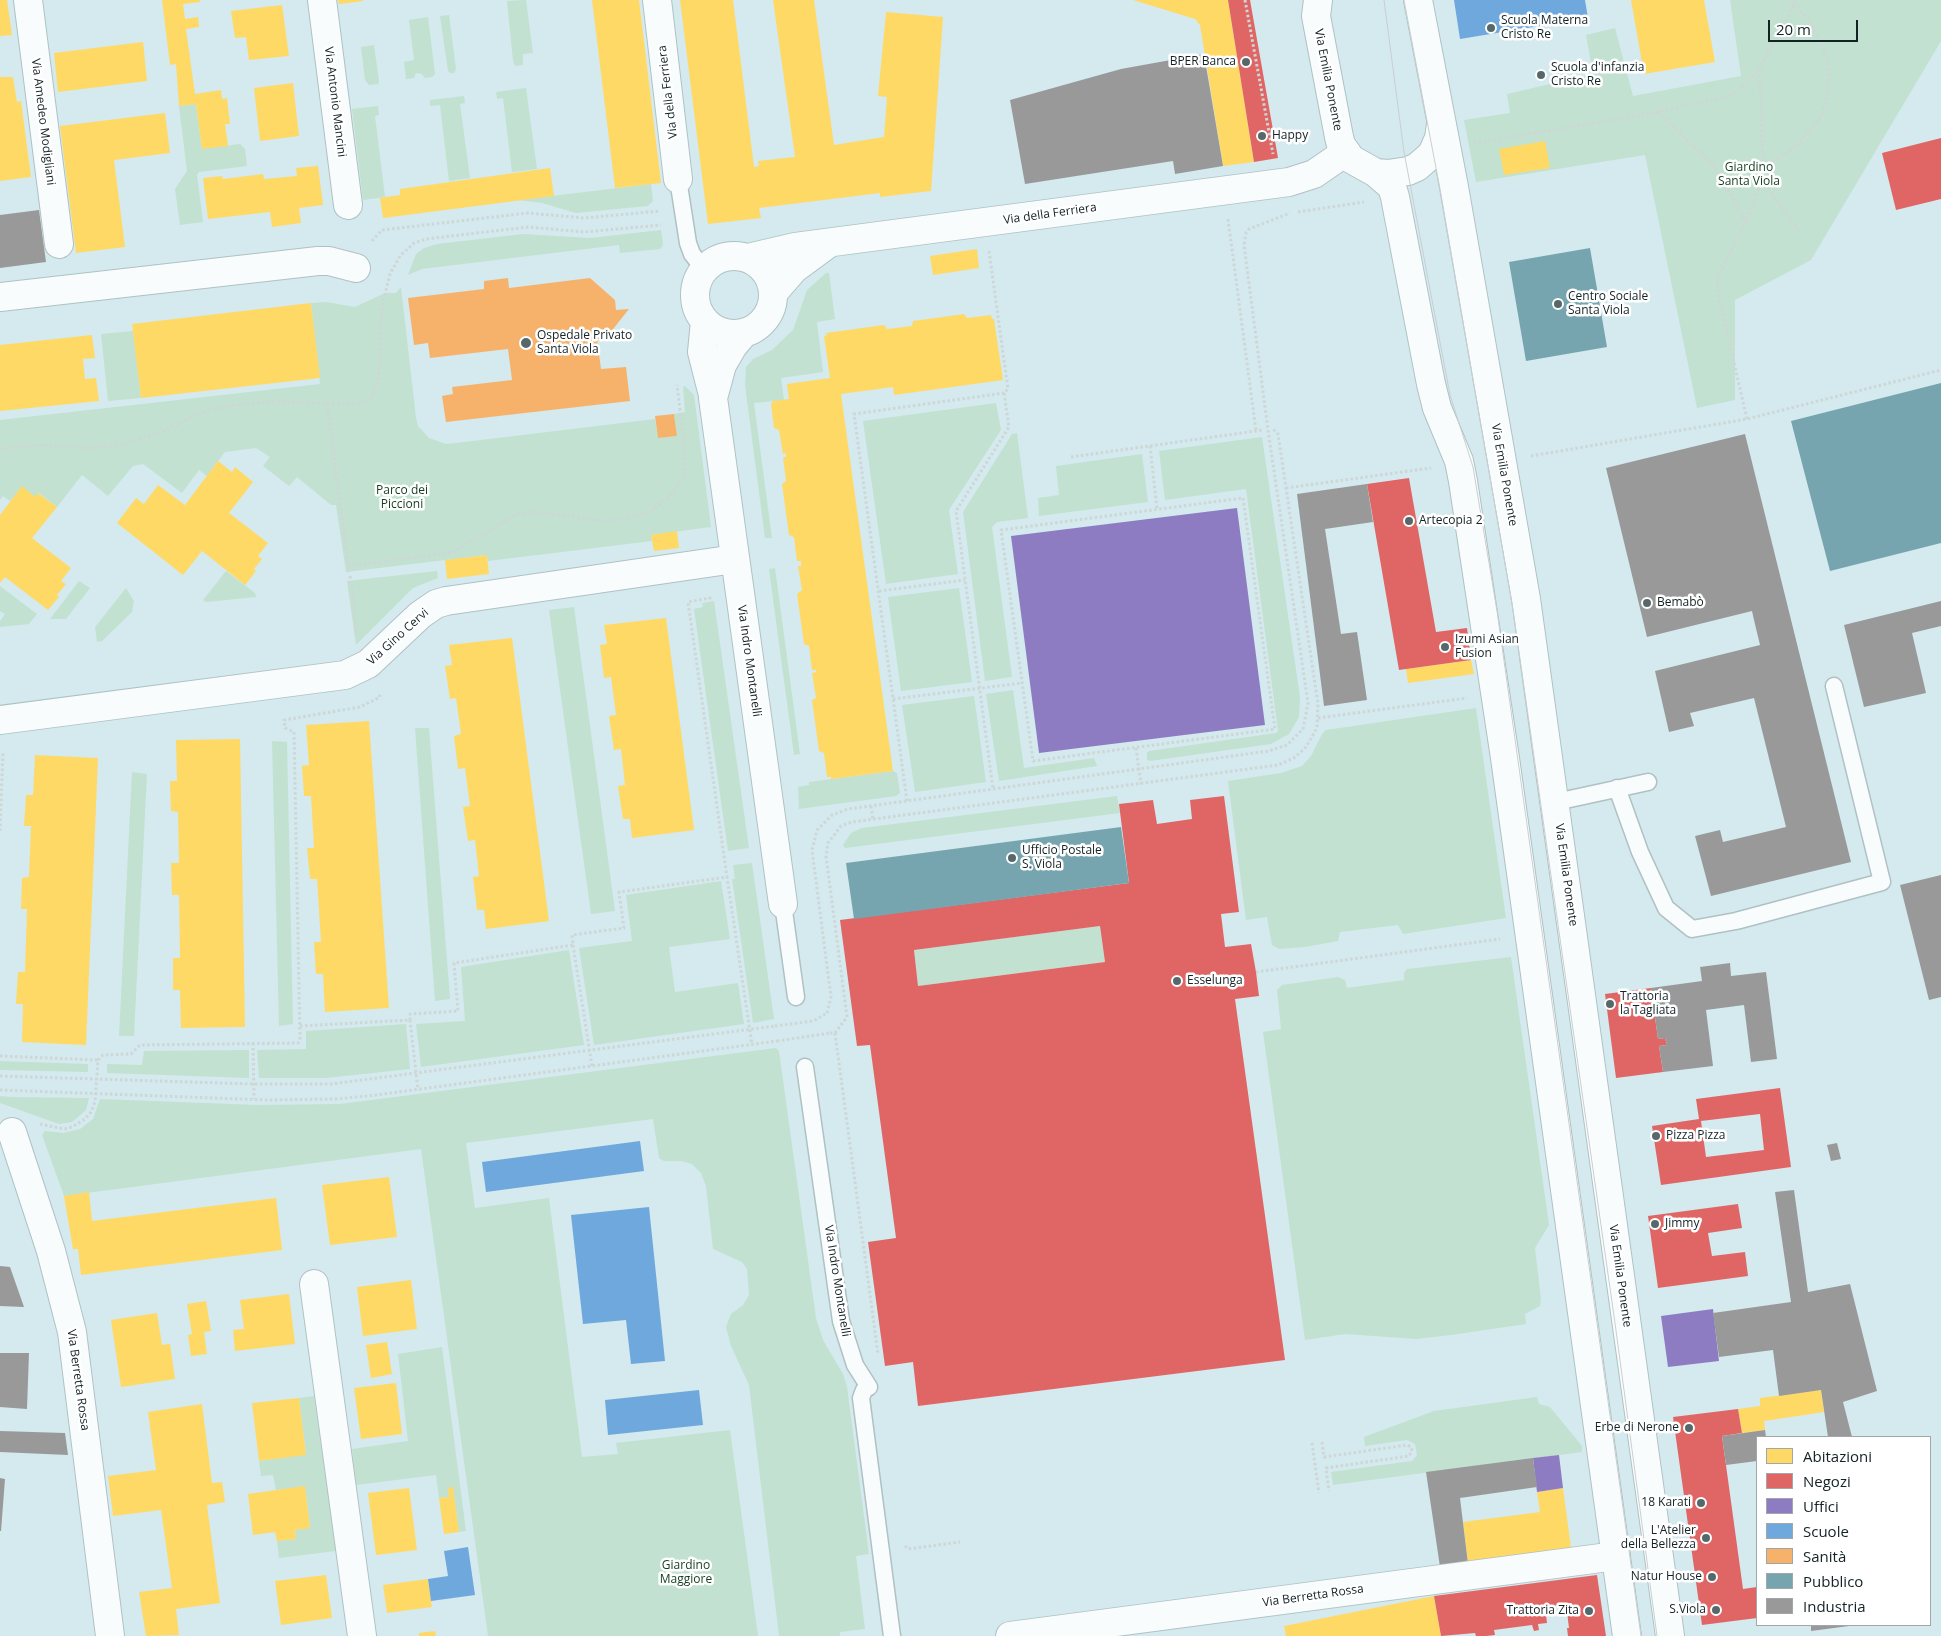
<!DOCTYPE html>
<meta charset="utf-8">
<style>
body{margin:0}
#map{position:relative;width:1941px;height:1636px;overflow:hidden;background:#d4eaee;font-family:"Open Sans",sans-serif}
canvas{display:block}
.legend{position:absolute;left:1756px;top:1436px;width:175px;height:190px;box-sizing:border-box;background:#fff;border:1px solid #a1a7a8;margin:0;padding:6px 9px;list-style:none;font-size:15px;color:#132225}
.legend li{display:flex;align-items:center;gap:10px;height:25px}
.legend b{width:25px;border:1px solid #a1a7a8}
.scale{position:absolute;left:1768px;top:20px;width:90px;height:22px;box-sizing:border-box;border:2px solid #132225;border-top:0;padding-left:6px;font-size:15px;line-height:18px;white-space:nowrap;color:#132225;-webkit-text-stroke:4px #fff;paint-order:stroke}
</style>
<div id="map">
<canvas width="1941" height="1636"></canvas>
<ul class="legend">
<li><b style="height:14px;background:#ffd966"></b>Abitazioni</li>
<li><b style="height:14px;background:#e06666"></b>Negozi</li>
<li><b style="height:14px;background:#8e7cc3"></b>Uffici</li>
<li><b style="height:14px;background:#6fa8dc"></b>Scuole</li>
<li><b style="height:14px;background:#f6b26b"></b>Sanità</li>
<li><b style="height:14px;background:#76a5af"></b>Pubblico</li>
<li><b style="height:14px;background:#999"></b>Industria</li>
</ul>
<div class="scale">20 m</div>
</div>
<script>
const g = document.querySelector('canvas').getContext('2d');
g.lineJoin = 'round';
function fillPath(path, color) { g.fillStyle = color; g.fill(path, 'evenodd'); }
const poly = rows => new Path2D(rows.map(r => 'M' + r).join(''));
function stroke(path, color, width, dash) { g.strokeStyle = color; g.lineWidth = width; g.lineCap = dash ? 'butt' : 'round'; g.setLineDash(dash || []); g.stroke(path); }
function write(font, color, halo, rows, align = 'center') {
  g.font = font + ' "Open Sans",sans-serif'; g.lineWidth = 5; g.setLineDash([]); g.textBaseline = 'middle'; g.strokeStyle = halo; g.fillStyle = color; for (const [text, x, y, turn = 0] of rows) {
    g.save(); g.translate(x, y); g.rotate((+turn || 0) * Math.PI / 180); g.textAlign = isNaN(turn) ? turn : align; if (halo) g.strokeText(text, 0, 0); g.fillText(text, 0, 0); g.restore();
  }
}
fillPath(poly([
 [526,0,533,53,523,54,523,65,515,66,513,61,507,1],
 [1730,0,1941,0,1941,41,1811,260,1735,300,1735,400,1697,408,1645,155,1476,182,1464,120,1510,113,1507,94,1593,74,1586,35,1615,28,1633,96,1741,76],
 [449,15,456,69,454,73,450,73,448,71,440,16],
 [428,17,435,74,432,77,425,78,422,74,416,73,414,78,406,79,404,62,414,60,409,20],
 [374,45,379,81,378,84,369,85,365,80,361,47],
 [526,88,537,169,512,172,503,98,497,99,496,92],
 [464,96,465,103,460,104,470,178,449,181,440,105,430,106,430,100],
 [196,104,202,149,240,144,245,149,247,166,199,172,197,175,203,222,180,225,175,189,187,171,179,106],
 [378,106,379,115,375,116,385,197,363,200,352,109],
 [651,184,653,201,648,206,576,213,542,203,519,200],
 [661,230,663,245,660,249,620,253,619,245,422,269,408,275,416,254,424,248,437,244,523,234,590,238],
 [826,273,829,273,835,319,817,322,823,372,781,378,784,400,754,403,772,538,765,538,745,385,746,367,753,359,772,350,793,330,807,290],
 [401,287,416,418,418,426,429,438,446,444,456,443,655,419,658,438,677,436,674,414,685,412,683,387,685,386,694,395,711,527,651,535,652,541,488,561,487,555,346,572,336,505,331,505,297,477,289,486,263,466,270,457,256,448,225,452,207,476,199,470,182,493,143,464,133,466,108,496,82,475,57,507,39,493,35,497,22,487,10,501,3,496,0,500,0,420,320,384,311,303,326,302,355,307,385,293,396,293],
 [133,331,141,398,108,401,101,334],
 [996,403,1001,430,949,510,958,574,886,584,863,421],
 [1017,433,1028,518,997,522,992,527,1012,677,985,681,963,512,1012,434],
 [1262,437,1300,697,1299,717,1289,734,1271,744,1150,761,1147,760,1147,753,1149,751,1276,733,1278,731,1246,489,1165,500,1159,451],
 [1142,454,1148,502,1039,516,1038,498,1059,495,1056,466],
 [775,568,800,754,794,755,769,569],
 [226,571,255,593,256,597,206,602,203,600],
 [437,571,438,578,413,588,356,645,347,581],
 [79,581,90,588,66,619,50,619],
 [0,586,37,614,29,624,0,627,0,621,5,614,0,611],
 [126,588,134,601,132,612,102,641,97,642,95,627],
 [959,588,972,682,901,691,888,597],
 [714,601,749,848,728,851,694,609,703,607,702,603],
 [574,607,615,911,591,914,549,610],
 [1013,690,1024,768,1094,758,1097,766,999,781,986,694],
 [974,696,986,782,915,792,902,705],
 [1476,708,1506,918,1403,934,1398,925,1340,932,1338,941,1305,947,1279,949,1272,945,1267,917,1246,920,1228,781,1281,773,1302,766,1311,756,1322,734,1326,730],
 [415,728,429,728,450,999,435,1001],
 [272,741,287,742,293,1024,279,1026],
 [893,771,897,773,900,793,896,796,799,809,798,787,809,785,809,782],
 [132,772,147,774,134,1036,119,1036],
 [1117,796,1120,813,845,848,843,845,851,833,862,828],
 [752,863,774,1019,753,1023,732,879,735,879,733,865],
 [721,881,730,939,669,947,675,992,738,983,744,1024,594,1045,579,948,632,941,626,895],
 [1100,926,1105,962,918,986,914,950],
 [569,950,584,1045,421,1067,416,1024,465,1021,461,967],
 [1511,957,1549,1225,1535,1248,1541,1299,1540,1306,1525,1314,1526,1324,1451,1335,1416,1339,1345,1334,1305,1340,1263,1032,1281,1029,1277,990,1282,985,1338,977,1345,980,1347,988,1404,980,1404,973,1407,969],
 [406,1024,410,1069,326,1078,259,1078,257,1050,306,1049,306,1031],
 [776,1048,779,1051,816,1318,823,1340,843,1374,847,1387,869,1554,856,1556,865,1629,840,1632,840,1636,779,1636,749,1385,731,1346,726,1327,731,1314,743,1305,749,1295,747,1269,742,1262,713,1249,706,1186,701,1173,692,1164,681,1161,664,1161,659,1158,653,1119,466,1143,475,1208,549,1198,582,1457,618,1454,616,1443,730,1430,758,1636,488,1636,421,1149,64,1196,42,1135,45,1131,63,1133,80,1129,93,1119,100,1099,257,1105,340,1104],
 [249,1050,249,1078,107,1073,107,1064,142,1065,144,1051],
 [0,1061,88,1064,88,1072,0,1070],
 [0,1096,10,1097,89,1098,86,1110,78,1117,72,1122,59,1124,0,1103],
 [442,1347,466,1531,459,1532,453,1488,448,1488,449,1497,439,1498,436,1475,356,1485,352,1449,408,1441,398,1354],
 [314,1396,336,1551,279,1558,277,1541,296,1539,295,1530,310,1527,305,1487,276,1490,273,1475,261,1476,259,1461,306,1454,299,1398],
 [1537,1397,1539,1404,1550,1407,1582,1446,1582,1452,1333,1485,1331,1472,1412,1461,1417,1455,1415,1444,1407,1440,1365,1446,1364,1437,1434,1411]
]), '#c2e1d1');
fillPath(poly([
 [0,0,7,0,12,35,0,36],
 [162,0,200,0,200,2,183,4,185,19,198,17,199,27,186,29,195,94,221,90,222,99,227,98,230,124,225,124,228,146,202,149,196,104,179,106,176,64,170,65],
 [338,0,363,0,363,1,339,4],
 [592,0,639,0,661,183,615,188],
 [680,0,733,0,754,167,759,166,758,161,795,157,773,0,814,0,834,145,884,137,887,97,878,96,886,12,943,17,931,191,880,197,880,193,759,208,761,218,708,224],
 [1133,0,1228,0,1254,162,1223,166,1200,25,1195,19],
 [1631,0,1704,0,1715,62,1644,74],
 [282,5,289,56,249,60,246,37,235,38,231,11],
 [143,42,147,81,58,92,54,53],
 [0,77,13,77,17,102,21,101,31,177,0,181],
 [293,83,299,136,260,141,254,88],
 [165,113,170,153,114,160,125,247,76,253,60,126],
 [1545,141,1550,168,1504,175,1499,149],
 [318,166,323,205,299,208,301,223,272,227,270,212,208,219,203,178,222,176,223,179,263,174,264,179,297,176,296,168],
 [550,168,554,196,383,218,380,198,400,195,400,189],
 [977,249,979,268,933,275,930,256],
 [311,303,320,378,141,398,132,324],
 [964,314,967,318,991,315,992,319,994,319,1003,380,894,395,893,387,841,394,893,771,831,779,831,777,827,777,824,753,819,751,812,700,816,698,812,673,816,672,816,670,812,670,809,646,804,644,797,594,802,590,798,566,801,566,801,561,797,561,794,537,789,535,782,484,786,481,783,457,786,457,786,453,783,454,779,430,774,428,771,404,773,401,789,399,787,384,830,378,824,336,827,335,826,333,884,325,887,329,912,326,913,321],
 [92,335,95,358,83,359,85,379,96,378,99,401,0,411,0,345],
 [218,461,232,472,235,467,253,482,229,513,268,543,258,556,262,559,254,569,256,571,245,585,202,551,183,575,117,523,136,498,144,504,158,485,185,505],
 [22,486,35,497,38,493,57,507,32,538,71,568,61,581,66,584,57,595,59,597,48,610,5,577,0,583,0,515],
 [677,531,679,548,654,551,651,535],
 [487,555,489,574,447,579,445,560],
 [666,618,694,830,632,838,630,819,623,819,618,786,625,785,621,749,614,750,609,716,616,715,611,677,604,678,600,645,607,644,604,625],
 [512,638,549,921,486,929,484,910,477,910,473,877,479,876,475,840,468,841,463,807,470,806,465,768,458,769,454,736,461,734,456,698,450,699,445,666,452,665,449,645],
 [1471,660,1474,674,1408,683,1406,669],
 [369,721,389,1008,325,1012,323,974,316,974,314,942,321,942,317,879,310,879,307,848,314,848,311,796,304,796,302,766,309,765,306,725],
 [240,739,245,1027,181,1028,180,990,173,990,173,958,180,958,179,895,172,895,171,863,179,863,178,812,171,811,170,781,177,781,176,740],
 [35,755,98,758,86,1045,22,1042,23,1004,16,1004,18,972,25,972,27,909,21,909,22,878,29,877,31,826,24,826,26,795,33,795],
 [389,1177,397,1237,330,1245,322,1185],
 [89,1192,92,1221,276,1198,282,1250,81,1275,78,1249,73,1249,64,1196],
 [411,1280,417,1329,363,1336,357,1287],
 [289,1294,295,1344,235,1351,233,1330,244,1329,240,1300],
 [206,1301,211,1331,204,1332,207,1354,191,1356,188,1335,192,1334,187,1304],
 [157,1313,162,1345,170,1344,175,1379,121,1387,111,1320],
 [387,1342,392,1374,371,1378,366,1345],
 [396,1383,402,1434,361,1439,354,1388],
 [1821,1390,1824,1412,1764,1421,1765,1430,1742,1433,1738,1409,1760,1406,1760,1398],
 [299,1398,306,1455,259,1461,252,1403],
 [202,1404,212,1483,222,1482,225,1502,207,1505,220,1603,176,1609,179,1635,146,1636,139,1592,172,1588,161,1510,113,1516,108,1476,156,1470,148,1412],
 [305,1486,310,1528,295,1530,296,1539,277,1541,275,1532,253,1535,248,1494],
 [453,1487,459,1532,444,1534,439,1498,449,1497,448,1488],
 [409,1488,417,1550,376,1555,368,1493],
 [1563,1488,1571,1548,1468,1564,1463,1522,1540,1512,1537,1492],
 [326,1575,332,1618,281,1625,275,1581],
 [428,1579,432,1607,387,1613,383,1585],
 [1434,1596,1441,1636,1286,1636,1284,1626],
 [435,1631,436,1636,419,1636,419,1633]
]), '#ffd966');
fillPath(poly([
 [1228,0,1250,0,1278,158,1254,162],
 [1941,138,1941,199,1896,210,1882,153],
 [1409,478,1436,632,1467,628,1471,660,1399,670,1367,484],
 [1224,796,1239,912,1221,914,1225,947,1251,944,1256,972,1259,996,1235,999,1285,1360,918,1406,913,1362,885,1366,868,1242,896,1238,870,1045,857,1046,840,920,1129,883,1119,804,1153,800,1157,824,1192,819,1190,800],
 [1100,926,1105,962,918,986,914,950],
 [1651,988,1658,1039,1665,1038,1667,1045,1659,1046,1663,1072,1616,1078,1605,994],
 [1780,1088,1791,1167,1661,1185,1652,1126,1699,1119,1696,1099],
 [1760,1114,1764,1150,1706,1157,1701,1121],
 [1738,1204,1742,1228,1708,1233,1712,1256,1745,1252,1748,1276,1658,1288,1648,1216],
 [1738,1409,1742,1433,1722,1436,1743,1589,1757,1587,1757,1618,1702,1625,1673,1417],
 [1597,1575,1606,1636,1568,1636,1567,1628,1569,1628,1566,1604,1545,1607,1547,1623,1538,1624,1539,1630,1534,1631,1532,1625,1494,1630,1495,1635,1486,1636,1476,1636,1475,1633,1441,1636,1434,1596]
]), '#e06666');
fillPath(poly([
 [1237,508,1265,725,1039,753,1011,536],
 [1713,1309,1719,1361,1668,1367,1661,1316],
 [1559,1455,1563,1488,1537,1492,1533,1458]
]), '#8e7cc3');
fillPath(poly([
 [1454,0,1585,0,1588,18,1460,39],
 [640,1141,644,1171,486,1192,482,1162],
 [649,1207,665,1361,631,1364,626,1320,583,1324,571,1215],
 [699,1390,703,1425,608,1435,605,1400],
 [468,1547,475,1595,431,1601,428,1579,448,1576,444,1551]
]), '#6fa8dc');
fillPath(poly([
 [508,278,509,288,590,278,615,300,616,310,629,309,606,338,597,339,601,369,626,367,630,401,446,422,442,396,453,394,452,387,512,380,508,349,430,358,428,343,414,345,408,298,484,289,484,281],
 [674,414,677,436,658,438,655,416]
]), '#f6b26b');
fillPath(poly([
 [1590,248,1607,347,1526,361,1509,262],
 [1941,383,1941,543,1830,571,1791,421],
 [1121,827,1129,883,854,919,846,863]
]), '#76a5af');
fillPath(poly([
 [1204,54,1223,166,1175,174,1173,161,1025,184,1010,100,1121,69],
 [39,210,46,262,0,268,0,215],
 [1745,434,1851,862,1711,896,1695,836,1720,830,1723,842,1786,827,1754,698,1690,713,1694,726,1669,732,1655,671,1760,645,1754,620,1752,611,1647,637,1606,468],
 [1367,484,1373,522,1325,529,1341,634,1357,632,1367,700,1324,706,1297,494],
 [1941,601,1941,626,1912,633,1926,693,1864,707,1844,625],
 [1941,875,1941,997,1929,1000,1900,885],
 [1730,963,1731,976,1766,972,1777,1059,1751,1062,1744,1005,1706,1010,1713,1066,1663,1072,1659,1046,1667,1045,1665,1038,1658,1039,1651,988,1702,981,1700,967],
 [1837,1143,1841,1159,1831,1161,1827,1145],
 [1794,1190,1808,1292,1850,1284,1877,1391,1843,1402,1852,1437,1828,1437,1821,1390,1779,1396,1773,1350,1719,1357,1713,1313,1791,1302,1775,1192],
 [0,1266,10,1267,24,1307,0,1306],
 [0,1353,29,1353,27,1409,0,1407],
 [1765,1430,1766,1437,1757,1437,1757,1461,1726,1465,1722,1436],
 [0,1431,65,1433,68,1455,0,1452],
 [1533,1458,1537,1487,1460,1498,1468,1564,1440,1567,1426,1472],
 [0,1478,5,1479,1,1531,0,1531],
 [1811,1625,1849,1625,1849,1626,1811,1631]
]), '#999');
const lane = poly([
 [678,179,688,243,692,254,704,269],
 [1617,788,1640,852,1666,908,1692,929,1736,921,1882,882,1834,686],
 [1556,802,1648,782],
 [783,904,796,997],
 [805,1067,841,1321,855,1365,869,1387,864,1390,861,1398,892,1636]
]);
const street = poly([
 [28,0,59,244],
 [322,0,348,205],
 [657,0,678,179],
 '695 295a39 39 0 1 1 78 0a39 39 0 1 1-78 0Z',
 [748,258,795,247,1289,182,1314,174,1346,152],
 [774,292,794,269,828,244],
 [0,297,318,261,329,261,356,268],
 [705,321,702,352,713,395],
 [744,333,733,346,722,365,713,398,783,904],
 [0,720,345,675,368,664,420,615,436,604,446,601,735,559],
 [12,1132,51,1251,72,1332,110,1636],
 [314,1284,362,1636],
 [1010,1636,1616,1556]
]);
const secondary = poly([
 [1318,0,1316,16,1339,137,1341,145,1351,159,1376,173,1388,174,1408,171,1417,167,1432,154,1439,138,1441,124],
 [1418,0,1454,187,1526,599,1670,1636],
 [1376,173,1392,187,1395,197,1431,384,1437,408,1459,461,1463,481,1505,758,1627,1636]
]);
stroke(lane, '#b0c1c4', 19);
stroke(street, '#b0c1c4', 30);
stroke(secondary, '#b0c1c4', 30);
stroke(poly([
 [1245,0,1273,154],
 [1658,112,1713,165,1746,221],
 [1474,143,1642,115,1730,96,1747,83,1758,71,1797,0],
 [1763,167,1792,149,1805,136,1821,116,1827,99,1830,80,1827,60,1820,41,1809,20,1791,0],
 [1762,181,1799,231],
 [1298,212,1364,202],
 [1228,219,1256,431],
 [372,241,382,230,528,213,584,218,660,211],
 [989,251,1008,389,1004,393,1009,427,956,511,993,789],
 [327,403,349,572],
 [1747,419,1717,289,1718,278,1750,212,1762,180,1763,167,1760,79,1758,72],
 [1150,446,1157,509],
 [0,449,43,445,90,448,118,445,159,433,203,412,232,405,273,402,359,404,371,398,378,384,382,306,390,274,400,256,414,243,426,239,528,227,584,232,661,225],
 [1531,456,1747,419,1941,370],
 [1071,457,1263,430],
 [1286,488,1431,468],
 [1243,498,1275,729,1033,761,1001,530,1243,498],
 [349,566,453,552,517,514,533,512,605,521,630,518,651,511,670,496,684,477,685,451,677,385],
 [350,576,357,634],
 [879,591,965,580],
 [709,597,710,598,688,602,727,877],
 [893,699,1022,683],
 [1318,718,1467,698],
 [1136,748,1141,784],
 [907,801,854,414,1004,393],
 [871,806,873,820],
 [0,831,3,751],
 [573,945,592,1066],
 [1256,972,1500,939],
 [827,1013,831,997,812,850,817,830,832,815,848,809,1269,751,1287,745,1303,729,1308,703,1268,430,1244,245,1246,233,1249,229,1290,213],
 [410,1020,418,1090],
 [300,1026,410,1020,410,1014,458,1011,454,963,573,945,572,935,624,928,619,892,727,877,752,1045],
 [830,1033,835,1033,847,1017,826,856,828,843,841,826,852,822,1278,765,1294,758,1306,747,1317,728,1318,704,1278,434,1273,429],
 [835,1033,878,1354],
 [253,1043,254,1099],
 [0,1056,98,1060],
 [0,1076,254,1084,331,1084,775,1026],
 [0,1090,267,1100,336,1099,376,1095,777,1041],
 [40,1124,64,1129,72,1127,85,1119,91,1112,95,1102,98,1060,103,1055,131,1054,140,1045,298,1043,300,1040,294,732,285,728,284,720,360,707,380,697,379,692],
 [1322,1442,1324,1457,1407,1445,1411,1447,1412,1451,1409,1456,1326,1468,1329,1491],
 [1312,1443,1319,1493],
 [905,1546,908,1549,960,1542]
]), '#cfd6d6', 3, [2.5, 2.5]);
stroke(lane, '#f9fcfc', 16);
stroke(street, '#f9fcfc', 28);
stroke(secondary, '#f9fcfc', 28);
stroke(poly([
 [1384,0,1404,152,1450,395,1473,467,1497,611,1641,1636],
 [1404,0,1440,189,1513,610,1615,1323,1657,1636]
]), '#c9cfd0', 1);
stroke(poly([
 [775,1026,813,1021,827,1013],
 [777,1041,830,1033]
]), '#cfd6d6', 3, [2.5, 2.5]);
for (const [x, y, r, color] of [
 [1491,28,5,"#57686b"],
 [1246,62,5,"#57686b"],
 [1541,75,5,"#57686b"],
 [1262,136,5,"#57686b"],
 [1558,304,5,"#57686b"],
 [526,343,6,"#57686b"],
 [1409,521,5,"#57686b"],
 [1647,603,5,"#57686b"],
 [1445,647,5,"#57686b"],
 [1012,858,5,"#57686b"],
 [1177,981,5,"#57686b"],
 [1610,1004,5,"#57686b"],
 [1656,1136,5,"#57686b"],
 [1655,1224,5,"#57686b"],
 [1689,1428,5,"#57686b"],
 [1701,1503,5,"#57686b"],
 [1706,1538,5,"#57686b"],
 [1712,1577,5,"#57686b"],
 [1716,1610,5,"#57686b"],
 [1589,1611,5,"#57686b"]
]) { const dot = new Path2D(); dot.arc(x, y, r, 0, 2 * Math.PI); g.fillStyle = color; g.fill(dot); stroke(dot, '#fff', 2); }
write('12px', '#132225', '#fff', [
 ["Scuola Materna",1501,21],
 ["Cristo Re",1501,35],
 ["BPER Banca",1236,62,"right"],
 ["Scuola d'infanzia",1551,68],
 ["Cristo Re",1551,82],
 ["Happy",1272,136],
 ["Centro Sociale",1568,297],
 ["Santa Viola",1568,311],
 ["Ospedale Privato",537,336],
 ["Santa Viola",537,350],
 ["Artecopia 2",1419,521],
 ["Bemabò",1657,603],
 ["Izumi Asian",1455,640],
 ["Fusion",1455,654],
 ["Ufficio Postale",1022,851],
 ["S. Viola",1022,865],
 ["Esselunga",1187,981],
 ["Trattoria",1620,997],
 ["la Tagliata",1620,1011],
 ["Pizza Pizza",1666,1136],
 ["Jimmy",1665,1224],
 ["Erbe di Nerone",1679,1428,"right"],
 ["18 Karati",1691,1503,"right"],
 ["L'Atelier",1696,1531,"right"],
 ["della Bellezza",1696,1545,"right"],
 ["Natur House",1702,1577,"right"],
 ["S.Viola",1706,1610,"right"],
 ["Trattoria Zita",1579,1611,"right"]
], 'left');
write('12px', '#132225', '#fff', [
 ["Via Emilia Ponente",1328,80,79],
 ["Via della Ferriera",668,92,-97],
 ["Via Antonio Mancini",335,102,83],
 ["Via Amedeo Modigliani",43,122,83],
 ["Via della Ferriera",1050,214,-8],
 ["Via Emilia Ponente",1504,475,80],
 ["Via Gino Cervi",398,637,-42],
 ["Via Indro Montanelli",749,661,82],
 ["Via Emilia Ponente",1566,875,82],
 ["Via Emilia Ponente",1620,1276,82],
 ["Via Indro Montanelli",837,1281,81],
 ["Via Berretta Rossa",78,1380,82],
 ["Via Berretta Rossa",1313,1596,-8]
]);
write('12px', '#133d1e', '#fff', [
 ["Giardino",1749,168],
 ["Santa Viola",1749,182],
 ["Parco dei",402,491],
 ["Piccioni",402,505],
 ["Giardino",686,1566],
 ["Maggiore",686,1580]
]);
</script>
